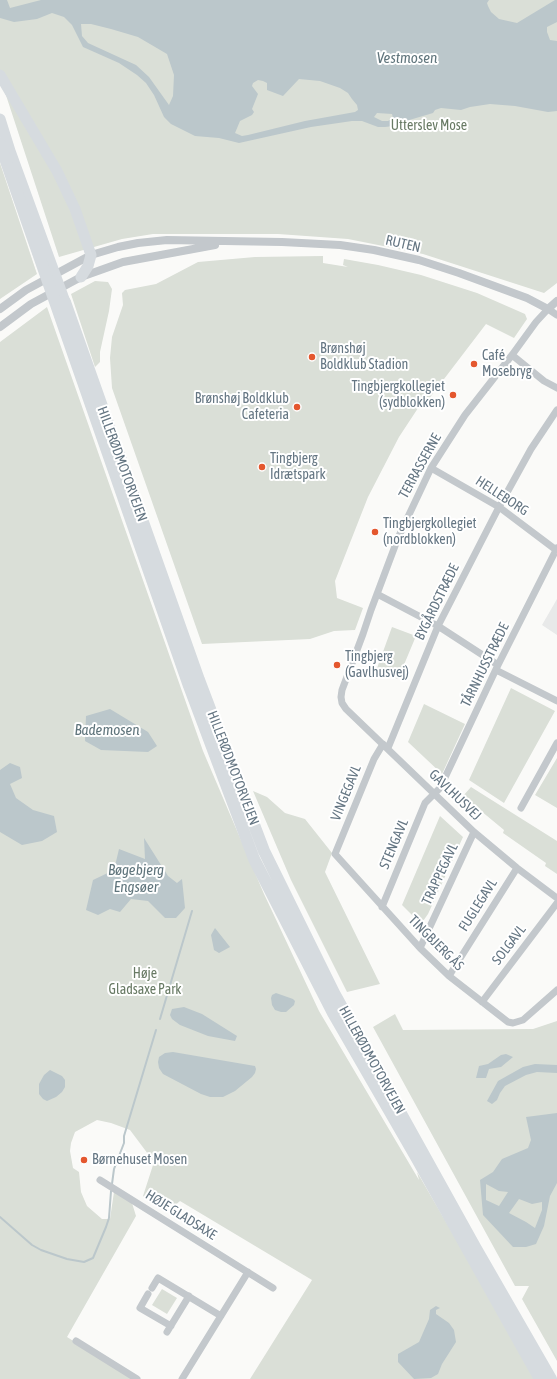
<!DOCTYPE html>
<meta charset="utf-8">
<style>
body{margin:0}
canvas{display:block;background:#fafaf8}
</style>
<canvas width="557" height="1379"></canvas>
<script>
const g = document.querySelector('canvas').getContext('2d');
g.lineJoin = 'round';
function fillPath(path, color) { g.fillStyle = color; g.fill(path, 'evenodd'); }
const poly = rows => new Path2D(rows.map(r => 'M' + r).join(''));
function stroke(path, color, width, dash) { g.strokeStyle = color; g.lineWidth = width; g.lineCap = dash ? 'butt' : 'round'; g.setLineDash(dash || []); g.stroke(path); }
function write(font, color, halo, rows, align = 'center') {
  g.font = font + ' "Asap Condensed",sans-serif'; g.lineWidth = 4; g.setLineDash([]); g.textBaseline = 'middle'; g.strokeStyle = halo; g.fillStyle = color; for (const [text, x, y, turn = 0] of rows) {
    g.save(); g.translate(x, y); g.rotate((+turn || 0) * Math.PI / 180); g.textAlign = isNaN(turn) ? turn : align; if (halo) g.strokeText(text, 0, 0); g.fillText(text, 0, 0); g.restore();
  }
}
fillPath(poly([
 [557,599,557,635,542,625]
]), '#e8e9e9');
fillPath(poly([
 [0,0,557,0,557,283,544,293,423,254,348,239,278,234,153,234,122,239,59,257,0,77],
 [0,163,37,274,0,299],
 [323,256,323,263,348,267,343,265,344,259,378,265,421,275,477,293,525,314,527,319,514,338,486,324,428,400,424,399,399,437,368,497,335,581,337,598,363,608,355,630,334,631,310,639,202,644,112,388,110,358,112,337,123,305,122,293,125,290,156,284,198,262,255,257],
 [95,281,108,282,112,289,109,311,100,352,100,362,95,367,71,294],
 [47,307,203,751,264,894,319,1011,419,1180,417,1172,537,1379,250,1379,312,1280,180,1201,166,1213,143,1196,154,1162,130,1130,111,1123,97,1120,75,1132,71,1143,70,1151,73,1168,79,1172,81,1192,87,1206,102,1219,110,1219,114,1192,132,1203,136,1216,67,1337,134,1379,0,1379,0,342],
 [392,627,416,636,398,679,376,671],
 [511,688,555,711,504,803,469,780],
 [424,704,465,724,442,774,408,742],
 [557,758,557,808,535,795],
 [471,787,557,841,557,874,545,866,546,863,503,833,504,830,463,796],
 [253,791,267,797,285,813,305,819,332,853,325,872,380,984,347,992,291,880],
 [440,816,463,837,428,914,421,924,402,905],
 [395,1014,403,1030,533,1029,557,1021,557,1361,522,1299,529,1286,515,1286,373,1027],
 [162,1289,177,1298,167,1314,152,1305]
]), '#dadfd7');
fillPath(poly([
 [0,0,7,0,10,8,41,0,489,0,487,3,488,6,491,12,499,19,517,23,555,0,557,0,557,22,547,27,547,32,550,40,557,41,557,111,548,112,515,106,490,104,470,107,461,110,441,108,435,110,433,113,406,121,394,126,385,127,378,127,362,121,352,121,311,127,239,143,219,138,195,136,171,124,164,117,154,95,146,83,137,75,119,63,83,47,72,25,64,17,52,13,37,19,14,22,0,18],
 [81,24,91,24,111,29,138,37,167,54,174,75,173,96,169,105,149,77,136,65,88,43,82,36],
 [299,79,320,81,340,88,348,93,352,99,357,105,358,110,355,112,305,121,248,135,242,136,235,133,240,121,252,115,254,112,252,109,258,94,252,86,253,83,258,80,263,81,267,83,267,90,283,96],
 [377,113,392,114,393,118,388,121,382,121,374,117],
 [110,709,148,732,157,746,148,752,101,750,85,741,86,716],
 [10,763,20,767,22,778,10,784,16,798,33,810,54,816,57,832,42,841,22,845,0,832,0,770],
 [144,838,168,876,177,883,182,879,185,908,176,918,165,918,148,901,131,899,120,912,110,909,98,915,86,910,93,880,114,870,119,849,145,859],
 [215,928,230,947,219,953,214,950,211,935],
 [276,993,293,999,295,1001,294,1005,286,1012,281,1012,275,1010,272,1005,271,998,272,995],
 [184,1007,202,1014,237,1036,235,1041,208,1036,180,1025,172,1019,170,1015,172,1009],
 [173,1052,255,1066,256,1069,255,1073,252,1077,235,1091,223,1097,210,1097,201,1094,163,1074,159,1068,158,1062,159,1057,165,1053],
 [506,1054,513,1057,501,1067,489,1069,486,1078,476,1078,479,1066,488,1064,501,1055],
 [535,1064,557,1065,557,1073,537,1072,526,1075,505,1086,500,1093,497,1100,492,1104,487,1101,498,1081,523,1067],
 [50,1070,62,1076,65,1080,65,1087,62,1092,56,1097,47,1101,43,1099,39,1094,39,1084,44,1075],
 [557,1113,557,1183,550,1196,544,1226,536,1244,526,1247,513,1247,483,1215,480,1180,493,1172,502,1159,528,1148,531,1140,526,1117],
 [486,1184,499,1191,508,1192,499,1206,486,1200],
 [519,1199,532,1204,542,1202,542,1210,535,1228,526,1222,509,1213],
 [436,1306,440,1308,436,1310,436,1314,449,1323,454,1330,456,1342,442,1364,438,1374,431,1378,414,1379,398,1362,398,1354,419,1342,429,1319,430,1310]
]), '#bbc7cb');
stroke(poly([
 [160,1019,192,911],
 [112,1184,114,1169,124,1143,124,1136,156,1030],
 [0,1217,32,1245,41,1250,67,1259,84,1262,93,1258,106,1227,109,1218,111,1191]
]), '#bbc7cb', 2);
stroke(poly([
 [557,315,548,309,536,322,512,355,465,415,431,468,398,538,371,610,363,634,342,690,341,697,342,703,346,709,474,832,517,868,557,898],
 [512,355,544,381,557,388],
 [431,468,499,507,556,550],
 [377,594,438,626,498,665],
 [496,670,557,701],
 [383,744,374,759,335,854,420,948,449,976,508,1022,513,1023,523,1020,557,990],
 [388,748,438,626,499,507,531,449,557,410],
 [521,808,557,743],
 [382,907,425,803,440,788,498,665,557,548],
 [420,948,474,832],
 [449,976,517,868],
 [482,1002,557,903],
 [100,1180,273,1288],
 [152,1288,158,1278,221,1316],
 [148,1294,140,1308,171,1326],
 [167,1332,189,1296],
 [76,1341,137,1379],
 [182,1379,248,1272]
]), '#c3c8cc', 7);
stroke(poly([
 [0,309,26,290,91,255,118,247,138,243,167,240,282,242,340,245,374,250,419,260,459,273,527,298,548,309,557,301],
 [0,327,31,304,81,277,123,262,215,245]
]), '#c3c8cc', 8);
stroke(poly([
 [0,75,57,171,75,209,91,255,88,266,81,277],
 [0,119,10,151,65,302]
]), '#d6dbdf', 11);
stroke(poly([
 [0,144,189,686,254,859,333,1013,416,1157,540,1379],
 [65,302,199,680,264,851,334,993,475,1247,551,1379]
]), '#d6dbdf', 12);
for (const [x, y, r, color] of [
 [312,357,4,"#e4572e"],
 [474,364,4,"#e4572e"],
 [453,395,4,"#e4572e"],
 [297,407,4,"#e4572e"],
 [262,467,4,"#e4572e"],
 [375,532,4,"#e4572e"],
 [337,665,4,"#e4572e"],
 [84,1160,4,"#e4572e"]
]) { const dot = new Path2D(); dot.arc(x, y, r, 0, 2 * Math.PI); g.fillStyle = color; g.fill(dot); stroke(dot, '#fff', 1.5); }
write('14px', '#687a64', '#fff', [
 ["Utterslev Mose",429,126],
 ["Høje",145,974],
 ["Gladsaxe Park",145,990]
]);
write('14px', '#657683', '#fff', [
 ["RUTEN",403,244,13],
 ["HILLERØDMOTORVEJEN",122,464,70],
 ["TERRASSERNE",420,466,-61],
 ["HELLEBORG",502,496,33],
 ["BYGÅRDSTRÆDE",437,602,-64],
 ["TÅRNHUSSTRÆDE",485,665,-64],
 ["HILLERØDMOTORVEJEN",233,768,69],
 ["VINGEGAVL",346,793,-68],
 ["GAVLHUSVEJ",455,795,44],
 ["STENGAVL",394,844,-67],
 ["TRAPPEGAVL",440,874,-65],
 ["FUGLEGAVL",478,905,-58],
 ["TINGBJERG ÅS",436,943,45],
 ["SOLGAVL",509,945,-53],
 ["HILLERØDMOTORVEJEN",372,1060,61],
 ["HØJE GLADSAXE",181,1215,32]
]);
write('14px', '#657683', '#fff', [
 ["Brønshøj",320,349],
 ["Boldklub Stadion",320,365],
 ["Café",482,356],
 ["Mosebryg",482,372],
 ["Tingbjergkollegiet",445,387,"right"],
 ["(sydblokken)",445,403,"right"],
 ["Brønshøj Boldklub",289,399,"right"],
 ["Cafeteria",289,415,"right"],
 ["Tingbjerg",270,459],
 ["Idrætspark",270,475],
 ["Tingbjergkollegiet",383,524],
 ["(nordblokken)",383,540],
 ["Tingbjerg",345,657],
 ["(Gavlhusvej)",345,673],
 ["Børnehuset Mosen",92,1160]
], 'left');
write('italic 15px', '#60757c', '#fff', [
 ["Vestmosen",407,58],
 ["Bademosen",107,730],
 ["Bøgebjerg",136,870],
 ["Engsøer",136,887]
]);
</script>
